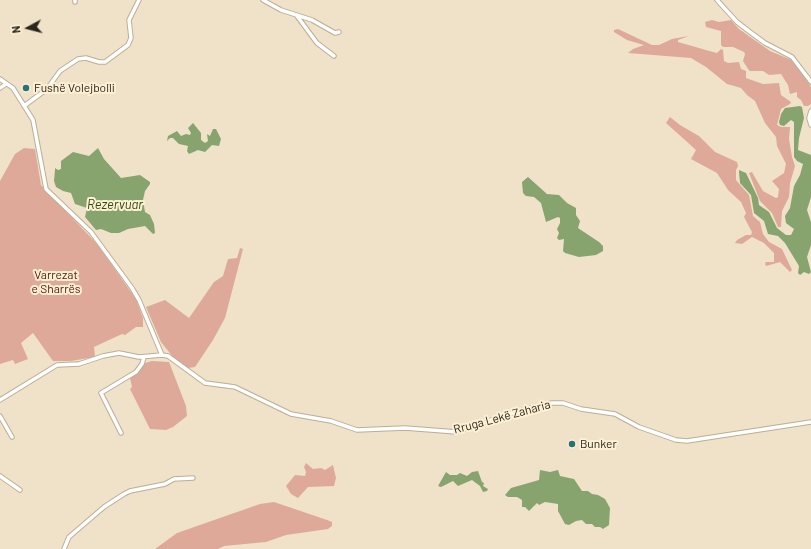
<!DOCTYPE html>
<meta charset="utf-8">
<style>
body{margin:0}
#map{position:relative;width:811px;height:549px;overflow:hidden;background:#efe2c8;font-family:Barlow,sans-serif}
canvas{display:block}
.north{position:absolute;left:8px;top:8px;width:40px;height:40px;-webkit-text-stroke:3px #fdf0d5;paint-order:stroke;rotate:263deg;font-size:11px;font-weight:700;line-height:16px;text-align:center;color:#2b261c}
.north::after{content:'';display:block;margin:auto;width:14px;height:18px;background:#2b261c;clip-path:polygon(50% 0,100% 100%,50% 72%,0 100%)}
</style>
<div id="map">
<canvas width="811" height="549"></canvas>
<div class="north">N</div>
</div>
<script>
const g = document.querySelector('canvas').getContext('2d');
g.lineJoin = 'round';
function fillPath(path, color) { g.fillStyle = color; g.fill(path, 'evenodd'); }
const poly = rows => new Path2D(rows.map(r => 'M' + r).join(''));
function stroke(path, color, width, dash) { g.strokeStyle = color; g.lineWidth = width; g.lineCap = dash ? 'butt' : 'round'; g.setLineDash(dash || []); g.stroke(path); }
function write(font, color, halo, rows, align = 'center') {
  g.font = font + ' Barlow,sans-serif'; g.lineWidth = 4; g.setLineDash([]); g.textBaseline = 'middle'; g.strokeStyle = halo; g.fillStyle = color; for (const [text, x, y, turn = 0] of rows) {
    g.save(); g.translate(x, y); g.rotate((+turn || 0) * Math.PI / 180); g.textAlign = isNaN(turn) ? turn : align; if (halo) g.strokeText(text, 0, 0); g.fillText(text, 0, 0); g.restore();
  }
}
fillPath(poly([
 [712,20,719,22,731,20,739,29,770,51,794,61,811,87,811,104,808,106,804,106,801,100,797,97,797,92,790,94,788,85,781,74,769,75,763,71,750,71,748,69,743,61,745,54,744,52,733,47,723,47,721,45,721,31,706,27,705,22],
 [618,29,652,45,659,45,672,39,689,36,678,40,678,42,713,52,717,53,721,49,723,50,724,61,728,63,739,62,741,69,746,71,746,78,763,84,779,83,781,95,791,102,790,104,781,109,777,125,781,127,790,127,789,139,792,157,795,166,790,183,789,197,782,211,781,227,778,227,772,213,760,201,749,173,752,172,753,174,763,191,776,198,778,197,779,189,772,181,784,173,786,164,777,146,776,137,765,123,755,101,747,95,741,88,727,84,706,67,691,58,628,53,633,49,644,45,627,40,614,32,614,30],
 [670,117,680,125,699,136,715,152,737,162,738,166,736,170,736,180,749,195,753,216,760,222,763,234,769,242,782,249,792,270,790,272,780,262,766,266,765,264,766,262,774,262,774,253,764,243,752,237,742,244,735,243,737,240,746,235,751,235,752,232,744,217,746,213,741,202,728,190,717,173,691,159,696,150,666,123],
 [24,148,35,149,41,185,97,244,136,299,143,318,143,327,136,327,125,335,122,334,94,347,95,357,71,361,53,361,33,333,21,343,28,359,15,364,13,360,0,364,0,181,15,154],
 [240,248,243,249,225,318,213,340,195,367,188,368,173,357,161,342,146,307,165,300,189,318,214,282,223,276,228,259,237,258],
 [152,361,169,362,186,406,187,416,173,427,166,430,150,429,130,389,132,387,130,378,145,363],
 [306,463,313,469,321,468,325,470,333,465,336,478,334,486,308,487,298,498,291,494,286,486,295,475,305,476,306,472,304,467],
 [274,502,327,520,332,522,332,526,328,529,286,535,266,542,224,546,218,549,155,549,177,533,260,504]
]), '#dea999');
fillPath(poly([
 [800,106,802,107,804,118,799,138,798,150,811,155,811,197,807,210,811,222,811,245,807,257,811,272,809,274,804,272,800,275,798,273,799,266,785,243,778,236,768,234,764,221,754,213,751,195,740,183,739,172,739,170,746,173,758,198,759,205,769,212,777,228,786,235,791,235,794,229,786,223,785,216,790,208,794,186,800,175,803,164,797,161,794,157,794,122,791,120,784,126,780,125,779,122,781,114,785,108],
 [193,123,201,133,201,140,205,143,208,141,207,134,210,136,213,129,216,129,221,139,219,146,212,145,205,152,198,150,189,154,187,151,188,146,179,144,173,138,170,138,167,141,168,136,177,131,181,136,186,134,190,135,191,133,188,128],
 [98,148,104,159,121,178,140,175,150,182,150,184,145,191,143,200,145,212,150,215,154,224,155,233,153,234,145,226,128,229,119,233,111,233,101,229,96,230,85,217,87,208,75,204,71,193,63,191,56,187,54,181,55,170,55,168,58,170,61,169,61,161,73,152,89,156],
 [528,177,547,194,559,195,567,203,576,208,576,215,580,221,578,228,599,242,603,246,603,251,596,255,579,257,565,253,563,251,564,239,559,240,557,238,559,233,557,229,560,223,560,218,558,217,546,222,541,203,534,197,526,196,523,193,522,182],
 [540,470,550,472,558,470,560,476,574,479,582,491,588,491,592,494,598,495,605,499,610,508,609,525,603,529,600,527,595,527,592,524,586,524,582,520,576,521,569,525,565,524,558,511,558,504,545,502,539,505,537,503,529,511,525,507,522,507,522,500,517,497,508,497,505,495,511,488,539,480],
 [478,471,482,482,484,483,483,486,488,489,487,491,483,492,480,486,472,480,458,486,453,481,441,487,438,486,446,472,450,475,457,475,460,473,467,476,472,472]
]), '#87a46f');
const minor = poly([
 [75,0,75,2],
 [263,0,281,10,312,20,335,33,339,32],
 [717,0,737,22,750,32,765,43,792,57,811,82],
 [297,16,317,43,334,56],
 [0,79,13,88,33,120,46,189,91,232,132,288,139,300,162,355],
 [0,88,6,84],
 [24,106,47,89,60,71,78,59,86,58,99,62,105,62,128,45,131,38,129,20,139,0],
 [811,111,809,118,811,125],
 [0,400,57,365,79,364,103,356,119,353,139,357,162,355,168,356,205,383,235,387,291,414,331,421,357,430,405,428,457,432,508,414,552,403,563,403,581,409,615,414,639,427,676,440,687,441,811,422],
 [0,416,12,437],
 [121,433,101,393,136,372,142,364,144,357],
 [0,476,20,490],
 [64,549,69,537,104,507,124,494,130,491,165,484,174,479,193,478]
]);
stroke(minor, '#baae95', 5.5);
stroke(minor, '#fff', 3.5);
for (const [x, y, r, color] of [
 [26,88,4,"#277277"],
 [572,444,4,"#277277"]
]) { const dot = new Path2D(); dot.arc(x, y, r, 0, 2 * Math.PI); g.fillStyle = color; g.fill(dot); stroke(dot, '#fdf0d5', 1.5); }
write('12px', '#2b261c', '#fdf0d5', [
 ["Fushë Volejbolli",34,88],
 ["Bunker",580,444]
], 'left');
write('12px', '#501704', '#fdf0d5', [
 ["Varrezat",56,275],
 ["e Sharrës",56,289]
]);
write('12px', '#2b261c', '#fdf0d5', [
 ["Rruga Lekë Zaharia",502,417,-15]
]);
write('italic 13px', '#2e4a10', '#fdf0d5', [
 ["Rezervuar",115,205]
]);
</script>
